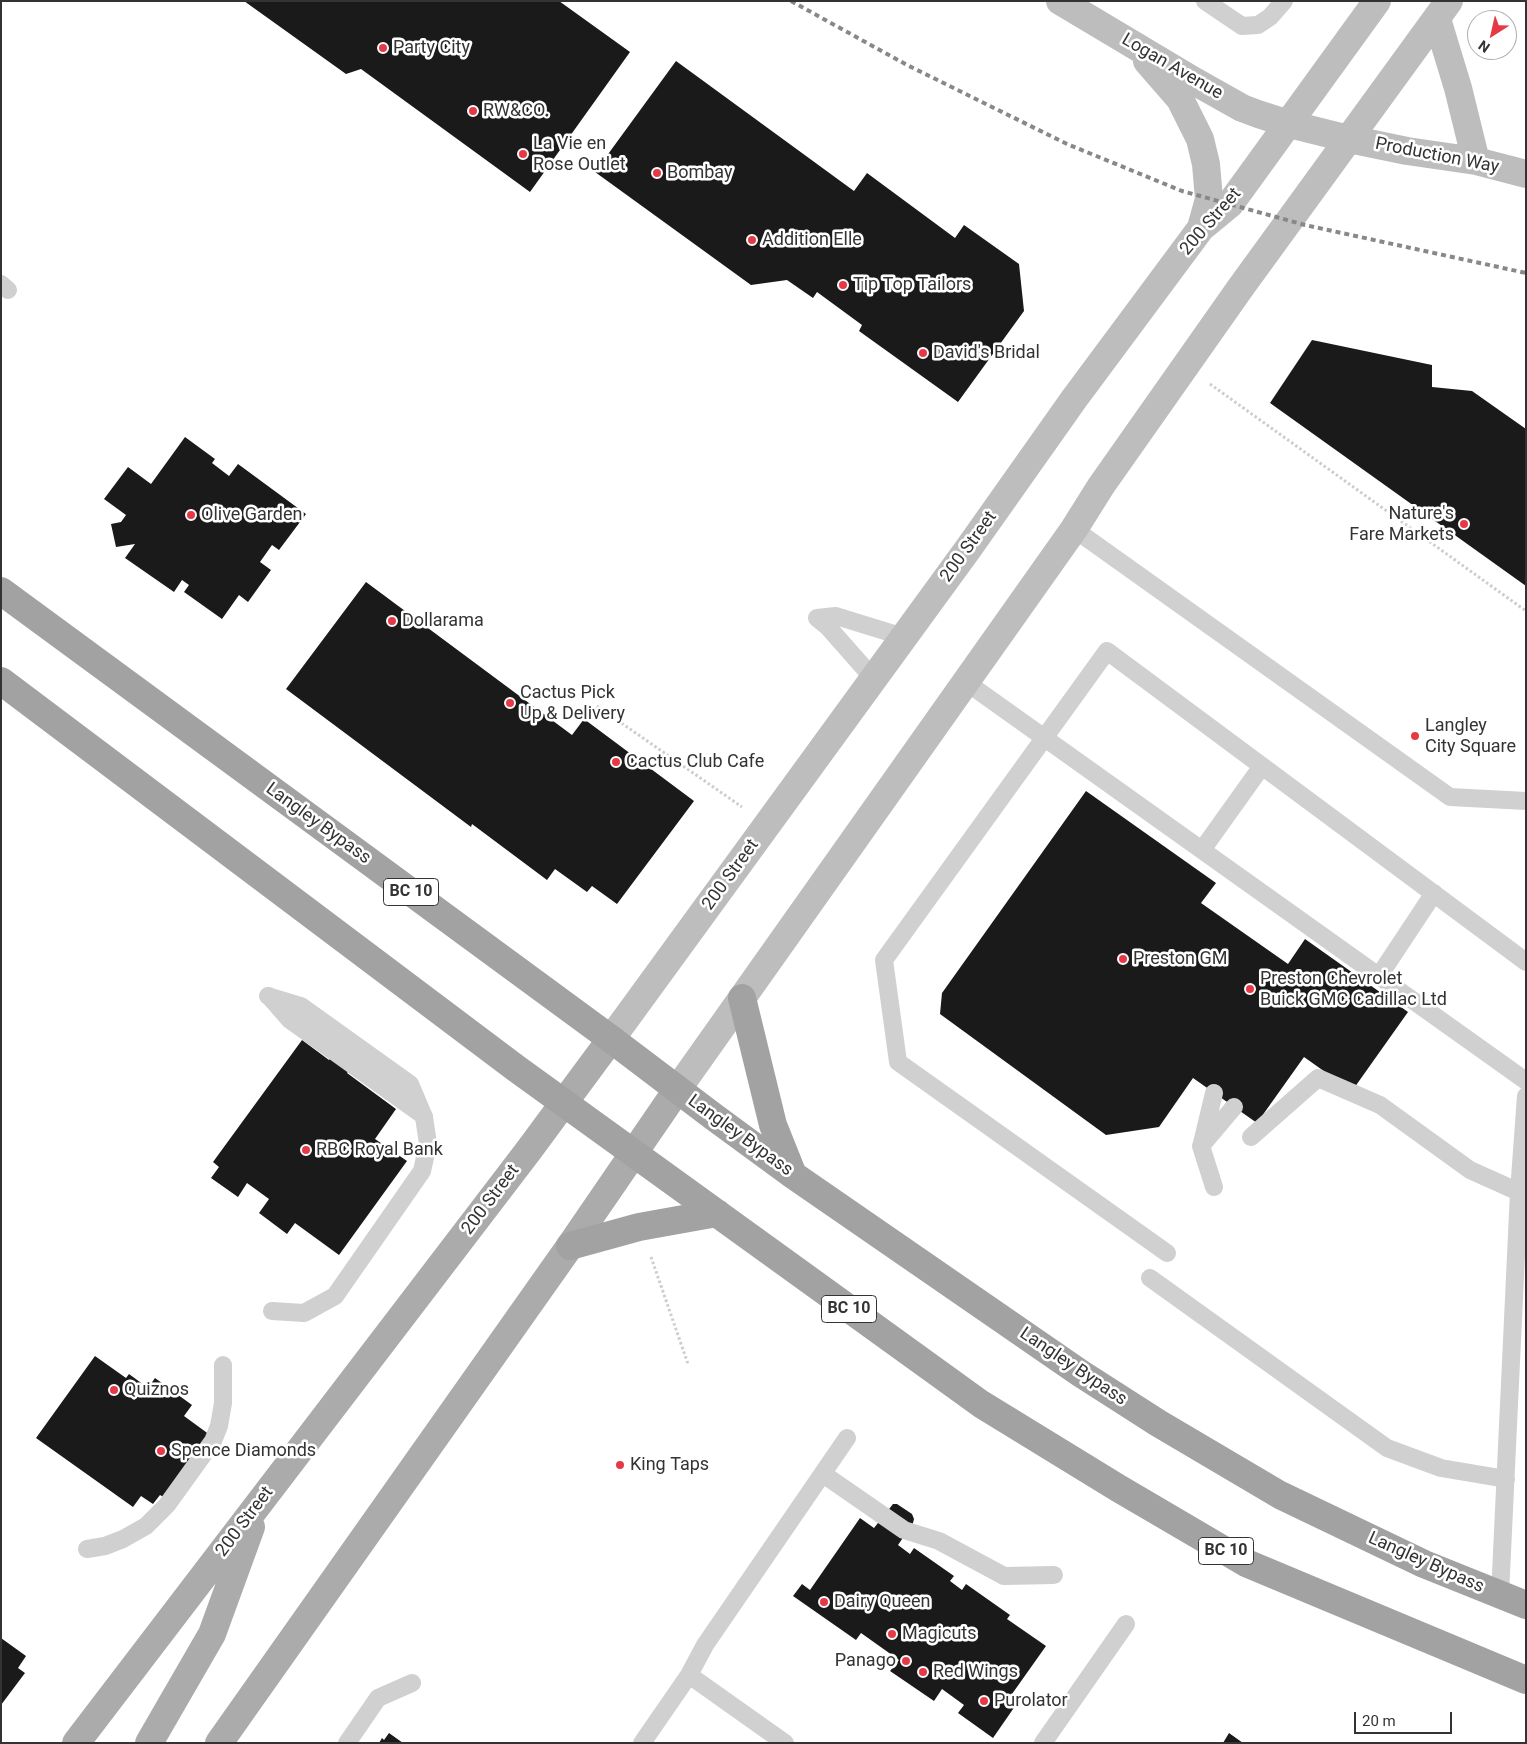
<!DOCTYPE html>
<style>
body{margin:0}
#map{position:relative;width:1527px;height:1744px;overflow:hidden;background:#fff;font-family:Roboto,sans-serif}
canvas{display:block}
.frame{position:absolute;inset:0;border:2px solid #333;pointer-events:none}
.north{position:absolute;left:1467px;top:10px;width:50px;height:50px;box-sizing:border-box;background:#fff;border:1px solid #adadad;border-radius:50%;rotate:215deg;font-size:14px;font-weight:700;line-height:20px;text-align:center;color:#333}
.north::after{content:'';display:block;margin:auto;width:18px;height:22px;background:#e63946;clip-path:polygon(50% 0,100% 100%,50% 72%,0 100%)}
.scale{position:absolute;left:1354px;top:1712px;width:98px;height:22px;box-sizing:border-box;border:2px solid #333;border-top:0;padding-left:6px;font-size:15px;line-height:18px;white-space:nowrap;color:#333;-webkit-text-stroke:4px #fff;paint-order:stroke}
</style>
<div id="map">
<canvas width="1527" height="1744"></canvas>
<div class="frame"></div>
<div class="north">N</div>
<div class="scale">20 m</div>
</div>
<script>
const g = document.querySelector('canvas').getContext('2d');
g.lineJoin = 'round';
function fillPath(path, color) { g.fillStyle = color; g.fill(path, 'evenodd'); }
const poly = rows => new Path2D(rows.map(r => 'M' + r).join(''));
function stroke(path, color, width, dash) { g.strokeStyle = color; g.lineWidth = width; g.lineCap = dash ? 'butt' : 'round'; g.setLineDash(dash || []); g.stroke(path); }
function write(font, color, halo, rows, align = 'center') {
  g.font = font + ' Roboto,sans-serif'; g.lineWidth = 5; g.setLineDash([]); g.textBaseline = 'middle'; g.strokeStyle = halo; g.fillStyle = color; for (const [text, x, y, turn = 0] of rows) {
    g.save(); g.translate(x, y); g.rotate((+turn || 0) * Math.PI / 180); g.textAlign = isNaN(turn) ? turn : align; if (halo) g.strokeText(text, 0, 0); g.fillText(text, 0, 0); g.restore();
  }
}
fillPath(poly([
 [244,1,559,1,630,52,530,192,361,69,346,74],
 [676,61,854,191,867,173,955,238,964,225,1019,264,1024,311,958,402,859,331,862,325,817,292,813,298,787,280,751,285,595,172],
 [1312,340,1432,365,1432,387,1472,391,1526,429,1526,586,1270,403],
 [185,437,215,459,212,463,229,476,238,464,306,514,279,550,272,545,260,562,271,570,248,602,239,595,222,619,184,592,189,585,182,580,174,592,125,558,135,544,116,547,111,524,121,522,126,515,104,499,128,467,151,484],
 [366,582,572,735,584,719,694,801,617,904,592,886,587,892,555,869,547,880,472,824,471,827,286,689],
 [1086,791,1216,883,1201,903,1288,964,1305,939,1408,1012,1352,1091,1304,1057,1257,1123,1193,1078,1159,1127,1106,1135,940,1014,942,993],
 [302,1040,329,1060,344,1040,361,1053,347,1073,396,1109,375,1139,407,1161,339,1255,295,1223,287,1234,259,1213,269,1199,247,1183,238,1197,211,1178,219,1167,213,1162],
 [95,1356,126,1378,129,1374,148,1388,155,1378,192,1405,184,1416,210,1435,165,1498,160,1495,153,1504,141,1496,133,1507,36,1438],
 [893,1504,897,1504,912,1514,914,1519,913,1523,898,1545,910,1554,914,1548,954,1576,950,1581,962,1590,966,1584,1010,1615,1007,1619,1046,1646,1012,1694,1020,1699,993,1738,958,1713,964,1705,942,1689,934,1701,890,1671,899,1660,861,1633,856,1640,793,1596,802,1584,810,1590,860,1518,874,1528],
 [1,1638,26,1656,18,1668,25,1673,1,1705],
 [389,1733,403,1743,379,1743,382,1738,384,1740],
 [1229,1733,1243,1743,1223,1743]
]), '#1a1a1a');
stroke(poly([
 [1210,384,1526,611],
 [597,706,742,807],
 [651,1257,688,1364]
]), '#cdcdcd', 3, [2.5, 2.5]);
stroke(poly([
 [1205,1,1242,26,1258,25,1270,17,1284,1],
 [1,284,8,290],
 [1074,529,1450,797,1526,801],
 [817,618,836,616,904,637],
 [817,618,828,627,873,678],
 [966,682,1526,1081],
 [1202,850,1262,766],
 [1379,976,1434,893],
 [268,996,301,1006,410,1084,424,1117,428,1144,422,1171,335,1296,304,1313,272,1311],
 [269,996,290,1020,424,1116],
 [1251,1137,1318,1078,1380,1105,1470,1170,1519,1192],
 [1202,1143,1214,1093],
 [1214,1187,1201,1146,1234,1107],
 [1167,1253,898,1062,884,960,1107,651,1526,962],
 [1150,1278,1387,1448,1441,1468,1506,1479],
 [823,1474,904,1530,939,1541,1004,1576,1054,1575],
 [87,1549,105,1546,123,1539,146,1526,167,1505,213,1441,219,1426,223,1403,223,1365],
 [1500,1595,1519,1192,1526,1096],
 [689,1675,785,1743],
 [347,1743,378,1698,412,1683],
 [642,1743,689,1675,705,1645,847,1438],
 [1043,1743,1126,1624]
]), '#d0d0d0', 18);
stroke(poly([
 [1060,1,1194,81,1242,108,1258,114,1289,124,1349,139,1407,151,1476,161,1526,174],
 [1437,19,1458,88,1476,161],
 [1147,61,1180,99,1200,139,1206,164,1209,199,1201,228],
 [611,1039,968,549,1074,399,1201,228,1230,204,1377,1],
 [677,1090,1074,529,1101,486,1241,287,1449,1]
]), '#bdbdbd', 28);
stroke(poly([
 [76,1743,529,1150,611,1039],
 [149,1743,212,1634,251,1527],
 [219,1743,570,1246,677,1090]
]), '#ababab', 28);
stroke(poly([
 [1,591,611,1039,714,1117,793,1175,1080,1373,1158,1423,1280,1495,1424,1564,1526,1605],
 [1,681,517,1069,981,1404,1118,1488,1246,1563,1526,1680],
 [742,998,773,1125,793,1175],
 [570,1246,639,1227,717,1213]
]), '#a2a2a2', 28);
stroke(poly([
 [791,1,907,65,1067,144,1182,191,1305,225,1526,273]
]), '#888', 4, [5, 4]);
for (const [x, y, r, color] of [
 [383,48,5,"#e63946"],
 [473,111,5,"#e63946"],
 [523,154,5,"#e63946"],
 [657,173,5,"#e63946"],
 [752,240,5,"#e63946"],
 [843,285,5,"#e63946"],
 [923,353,5,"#e63946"],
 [191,515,5,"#e63946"],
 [1464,524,5,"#e63946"],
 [392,621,5,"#e63946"],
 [510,703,5,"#e63946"],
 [1415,736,5,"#e63946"],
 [616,762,5,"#e63946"],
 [1123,959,5,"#e63946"],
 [1250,989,5,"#e63946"],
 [306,1150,5,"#e63946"],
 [114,1390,5,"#e63946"],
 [161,1451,5,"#e63946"],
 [620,1465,5,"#e63946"],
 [824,1602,5,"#e63946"],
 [892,1634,5,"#e63946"],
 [906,1661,5,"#e63946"],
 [923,1672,5,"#e63946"],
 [984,1701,5,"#e63946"]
]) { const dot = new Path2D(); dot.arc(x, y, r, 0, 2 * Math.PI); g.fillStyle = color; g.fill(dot); stroke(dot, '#fff', 2); }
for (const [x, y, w] of [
 [411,892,55],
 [849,1309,55],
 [1226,1551,55]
]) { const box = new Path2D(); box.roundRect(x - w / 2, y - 13.5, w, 27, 4); g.fillStyle = '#fff'; g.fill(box); stroke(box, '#333', 1); }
write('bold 16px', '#333', null, [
 ["BC 10",411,892],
 ["BC 10",849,1309],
 ["BC 10",1226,1551]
]);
write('18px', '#333', '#fff', [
 ["Party City",393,48],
 ["RW&CO.",483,111],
 ["La Vie en",533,144],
 ["Rose Outlet",533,165],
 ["Bombay",667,173],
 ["Addition Elle",762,240],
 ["Tip Top Tailors",853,285],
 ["David's Bridal",933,353],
 ["Nature's",1454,514,"right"],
 ["Fare Markets",1454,535,"right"],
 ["Olive Garden",201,515],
 ["Dollarama",402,621],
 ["Cactus Pick",520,693],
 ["Up & Delivery",520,714],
 ["Langley",1425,726],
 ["City Square",1425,747],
 ["Cactus Club Cafe",626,762],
 ["Preston GM",1133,959],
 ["Preston Chevrolet",1260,979],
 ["Buick GMC Cadillac Ltd",1260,1000],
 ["RBC Royal Bank",316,1150],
 ["Quiznos",124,1390],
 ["Spence Diamonds",171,1451],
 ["King Taps",630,1465],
 ["Dairy Queen",834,1602],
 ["Magicuts",902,1634],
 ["Panago",896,1661,"right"],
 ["Red Wings",933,1672],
 ["Purolator",994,1701]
], 'left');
write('18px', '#333', '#fff', [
 ["Logan Avenue",1172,67,30],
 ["Production Way",1437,156,11],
 ["200 Street",1211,222,-49],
 ["200 Street",969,547,-54],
 ["Langley Bypass",318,824,36],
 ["200 Street",731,875,-54],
 ["Langley Bypass",740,1136,36],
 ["200 Street",491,1200,-53],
 ["Langley Bypass",1073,1367,34],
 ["200 Street",245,1522,-53],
 ["Langley Bypass",1426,1563,24]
]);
</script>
